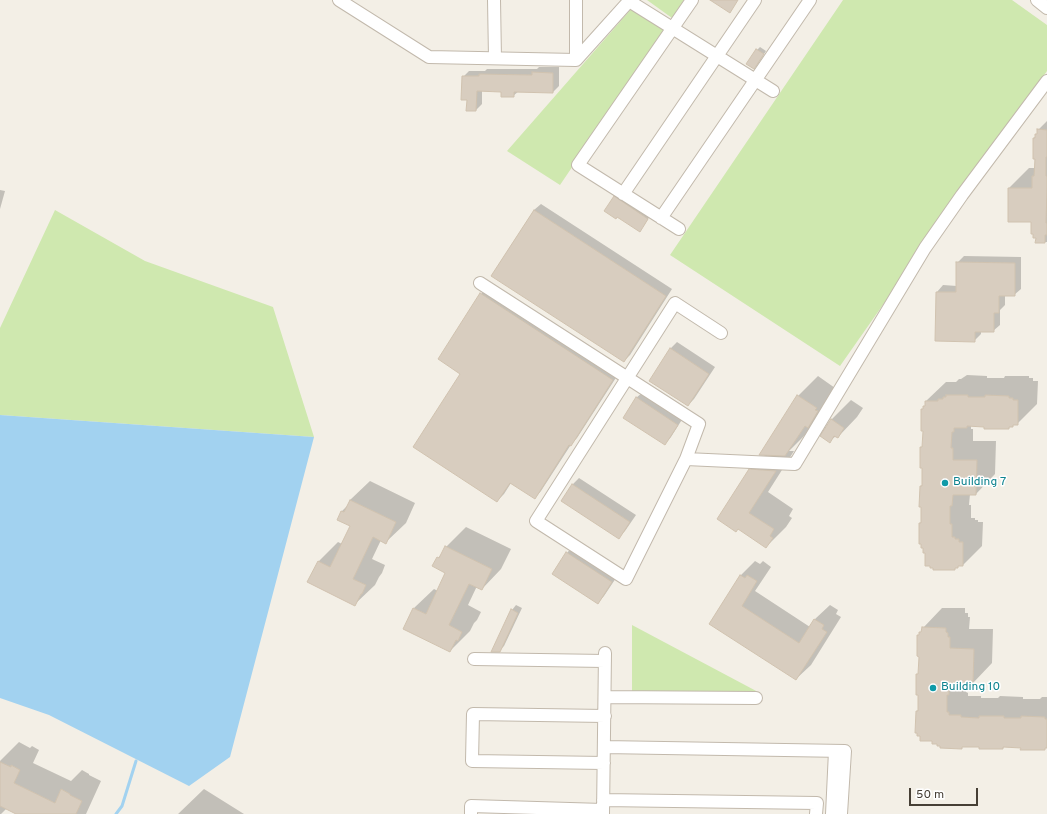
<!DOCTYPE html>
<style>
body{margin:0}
#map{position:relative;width:1047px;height:814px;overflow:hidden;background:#f3efe6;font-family:Overpass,sans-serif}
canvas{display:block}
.scale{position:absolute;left:909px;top:788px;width:69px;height:18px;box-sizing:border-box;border:2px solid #463f35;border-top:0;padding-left:5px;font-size:12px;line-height:14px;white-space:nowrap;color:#463f35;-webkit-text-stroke:3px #fff;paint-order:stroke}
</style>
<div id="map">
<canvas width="1047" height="814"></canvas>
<div class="scale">50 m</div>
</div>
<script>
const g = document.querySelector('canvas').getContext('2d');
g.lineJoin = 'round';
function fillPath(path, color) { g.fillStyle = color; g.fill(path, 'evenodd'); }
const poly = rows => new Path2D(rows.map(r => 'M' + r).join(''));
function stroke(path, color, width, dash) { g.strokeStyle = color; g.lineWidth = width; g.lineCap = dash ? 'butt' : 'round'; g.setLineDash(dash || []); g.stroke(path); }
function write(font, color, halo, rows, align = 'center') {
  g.font = font + ' Overpass,sans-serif'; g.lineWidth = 3; g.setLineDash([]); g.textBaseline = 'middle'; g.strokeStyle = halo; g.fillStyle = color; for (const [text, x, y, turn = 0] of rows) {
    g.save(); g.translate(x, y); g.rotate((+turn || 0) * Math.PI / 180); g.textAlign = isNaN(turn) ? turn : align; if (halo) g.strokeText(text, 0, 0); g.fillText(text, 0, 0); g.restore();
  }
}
fillPath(poly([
 [647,0,684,0,672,18],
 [843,0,1012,0,1047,25,1047,71,840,366,670,255],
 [632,8,665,30,560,185,507,151],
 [55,210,145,261,273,307,314,437,0,415,0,328],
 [632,625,760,693,632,692]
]), '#cfe8af');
fillPath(poly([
 [0,415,314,437,230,757,189,786,49,715,0,698]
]), '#a2d2f0');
fillPath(poly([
 [760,47,766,51,757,65,757,50],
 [539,67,559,67,559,86,553,92,519,91,513,96,502,91,482,91,482,104,476,110,468,99,463,77,469,71,485,71,487,69,537,69],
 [1047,121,1047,242,1036,242,1037,237,1032,221,1009,221,1009,188,1029,168,1035,168,1034,138,1038,132,1038,130],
 [0,190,5,191,0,209],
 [617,194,650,216,643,227,617,216,614,197],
 [541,204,672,289,630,355,624,361,492,275,534,210],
 [964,256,1021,257,1021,289,1014,295,1005,295,1005,305,1000,310,1000,325,993,331,981,331,981,334,974,341,936,340,937,292,943,285,957,286,957,263],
 [488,287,619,373,577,438,572,443,541,491,535,498,511,483,504,494,497,501,461,374,481,294],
 [677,342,715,367,694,399,688,405,670,349],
 [967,375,987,376,987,378,1004,378,1005,376,1029,376,1029,378,1033,378,1033,381,1038,381,1037,404,1017,424,1015,424,1008,428,985,426,971,425,971,429,973,429,973,441,996,441,995,474,976,494,970,494,969,505,971,505,971,518,975,518,975,520,978,520,978,522,983,522,982,546,963,565,960,565,954,569,926,552,920,523,922,521,921,486,923,484,921,448,923,445,924,430,922,410,926,404,926,401,946,382,956,382,959,379,961,379],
 [818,376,835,388,805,435,789,451,794,451,768,492,793,509,789,516,792,518,786,527,766,547,738,528,750,470,766,454,761,454,798,396],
 [643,392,683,418,671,437,665,444,636,398],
 [851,400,863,408,857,417,838,437,836,436,830,441,831,420],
 [579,478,636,515,625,531,619,537,562,500,573,484],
 [370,481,415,503,406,523,386,542,381,540,372,559,385,565,382,573,379,577,375,585,355,604,318,562,338,542,342,544,351,526,338,519,342,511,348,505,350,500],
 [466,527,511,549,501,569,482,589,477,586,468,605,481,612,477,620,474,623,470,631,450,651,414,608,434,589,438,591,446,572,438,558,443,552,446,547],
 [573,546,618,575,604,596,598,603,567,553],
 [755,561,760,564,763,561,771,567,755,591,810,627,815,619,830,605,838,610,836,614,841,617,811,665,796,679,710,623,740,576],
 [516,605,522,608,504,646,499,651,512,610],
 [942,608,965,608,965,613,968,613,968,617,970,617,969,629,993,629,992,663,973,683,966,682,966,692,968,693,968,696,981,696,981,698,998,698,1000,696,1023,697,1023,699,1040,699,1042,697,1047,697,1047,747,1044,749,1022,747,1005,746,1003,748,980,746,963,746,961,748,938,743,921,735,917,711,919,709,917,675,919,672,920,656,918,636,922,630,923,628],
 [19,742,30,748,32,746,39,750,33,763,71,781,82,770,89,774,89,775,101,781,86,814,19,814,7,808,1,814,0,814,0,761],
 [204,789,244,814,178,814]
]), '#0003');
stroke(poly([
 [116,814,122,806,136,761]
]), '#a2d2f0', 3);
const building = poly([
 [710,0,738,0,730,13,710,0],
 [756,49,764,54,754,69,746,64,756,49],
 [532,72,553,73,553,93,514,92,514,97,501,97,501,92,477,91,476,111,466,111,467,100,461,100,462,76,479,76,479,74,532,75,532,72],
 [1037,129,1047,130,1047,157,1046,157,1046,176,1047,176,1047,188,1046,223,1047,223,1047,235,1045,235,1045,243,1035,243,1036,238,1033,238,1033,234,1031,234,1031,222,1008,222,1008,188,1032,188,1032,176,1034,176,1035,159,1033,159,1033,138,1035,138,1035,134,1037,134,1037,129],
 [614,196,648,219,640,232,617,217,616,219,604,211,614,196],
 [534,210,666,296,624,362,491,276,534,210],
 [956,262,1015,263,1015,296,999,296,999,313,994,313,994,332,975,332,975,342,935,341,936,292,956,292,956,262],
 [480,293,613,380,571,446,569,445,535,499,510,483,497,502,413,447,460,374,438,359,480,293],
 [670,348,709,374,688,406,649,381,670,348],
 [797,395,817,408,815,410,818,411,808,428,805,426,785,456,759,455,797,395],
 [946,395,968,395,968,397,985,397,985,395,1009,396,1009,398,1013,398,1013,400,1018,400,1018,425,1013,425,1013,427,1009,427,1009,429,984,429,984,427,967,426,967,428,954,428,954,432,952,432,951,448,953,448,953,460,977,460,976,495,953,495,952,506,950,506,950,524,952,524,952,537,955,537,955,539,959,539,959,542,963,542,963,566,958,566,958,568,955,568,955,570,933,570,933,568,930,568,930,566,925,566,925,553,923,553,923,548,921,548,921,544,919,544,919,523,921,523,921,507,919,507,920,486,922,486,922,468,920,468,920,447,922,447,923,431,921,431,921,409,923,409,923,406,925,406,925,401,938,401,938,399,943,399,943,397,946,397,946,395],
 [636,397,678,425,665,445,623,418,636,397],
 [831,419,844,428,838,438,834,436,830,443,820,436,831,419],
 [749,469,776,471,749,513,774,529,770,536,773,538,766,548,738,529,736,532,717,519,749,469],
 [572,484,630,522,619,539,561,501,572,484],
 [350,500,396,522,386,544,373,537,353,579,366,585,362,594,361,594,355,606,307,582,318,561,330,567,350,526,337,520,341,511,344,512,350,500],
 [445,546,492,569,482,590,469,584,449,625,462,632,458,641,456,640,450,652,403,629,413,608,426,614,445,573,432,566,437,557,439,558,445,546],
 [566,552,612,582,598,604,552,574,566,552],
 [740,575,745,578,747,575,757,581,742,606,799,643,814,619,824,625,822,629,827,632,796,680,709,624,740,575],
 [511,609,518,613,500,652,491,652,511,609],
 [922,627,946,628,946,632,948,633,948,637,950,637,950,648,974,649,973,684,949,683,949,695,947,695,947,712,949,712,949,715,961,715,961,717,979,718,979,716,1004,716,1004,718,1021,718,1021,716,1045,717,1045,719,1047,719,1047,748,1045,748,1045,750,1020,750,1021,748,1003,747,1003,749,979,749,979,747,962,747,962,749,940,748,940,746,937,746,937,744,932,744,932,741,920,741,920,736,917,736,917,733,915,733,916,711,918,711,918,695,916,695,916,674,918,674,919,657,917,656,917,635,919,635,919,632,921,632,922,627],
 [0,762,11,767,11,765,20,770,14,783,55,803,61,789,70,794,70,795,82,801,76,814,16,814,0,806,0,762]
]);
fillPath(building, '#d8cdbf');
stroke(building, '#d0c2af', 1);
const minor = poly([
 [339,0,429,57,576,60,630,0],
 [494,0,495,58],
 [576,0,576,60],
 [1037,0,1047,8],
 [629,1,773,91],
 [623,194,755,0],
 [661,218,810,0],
 [679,229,578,165,692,0],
 [480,283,699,424,686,459],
 [721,333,675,303,536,521,626,579,686,459,795,464,925,248,962,195,1047,81],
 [474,659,605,661],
 [605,697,756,698],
 [604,747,845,751,841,814],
 [604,763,472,761,473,714,605,716],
 [603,800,817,803,816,814],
 [471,814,471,806,603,810],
 [603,814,605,653],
 [832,814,835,751]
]);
stroke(minor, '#c2b9ac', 14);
stroke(minor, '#fff', 12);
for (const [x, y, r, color] of [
 [945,483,4,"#0f9aa8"],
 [933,688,4,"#0f9aa8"]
]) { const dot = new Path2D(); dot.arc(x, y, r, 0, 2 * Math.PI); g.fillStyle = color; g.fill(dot); stroke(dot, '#fff', 1.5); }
write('12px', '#0d838f', '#fff', [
 ["Building 7",953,483],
 ["Building 10",941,688]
], 'left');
</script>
